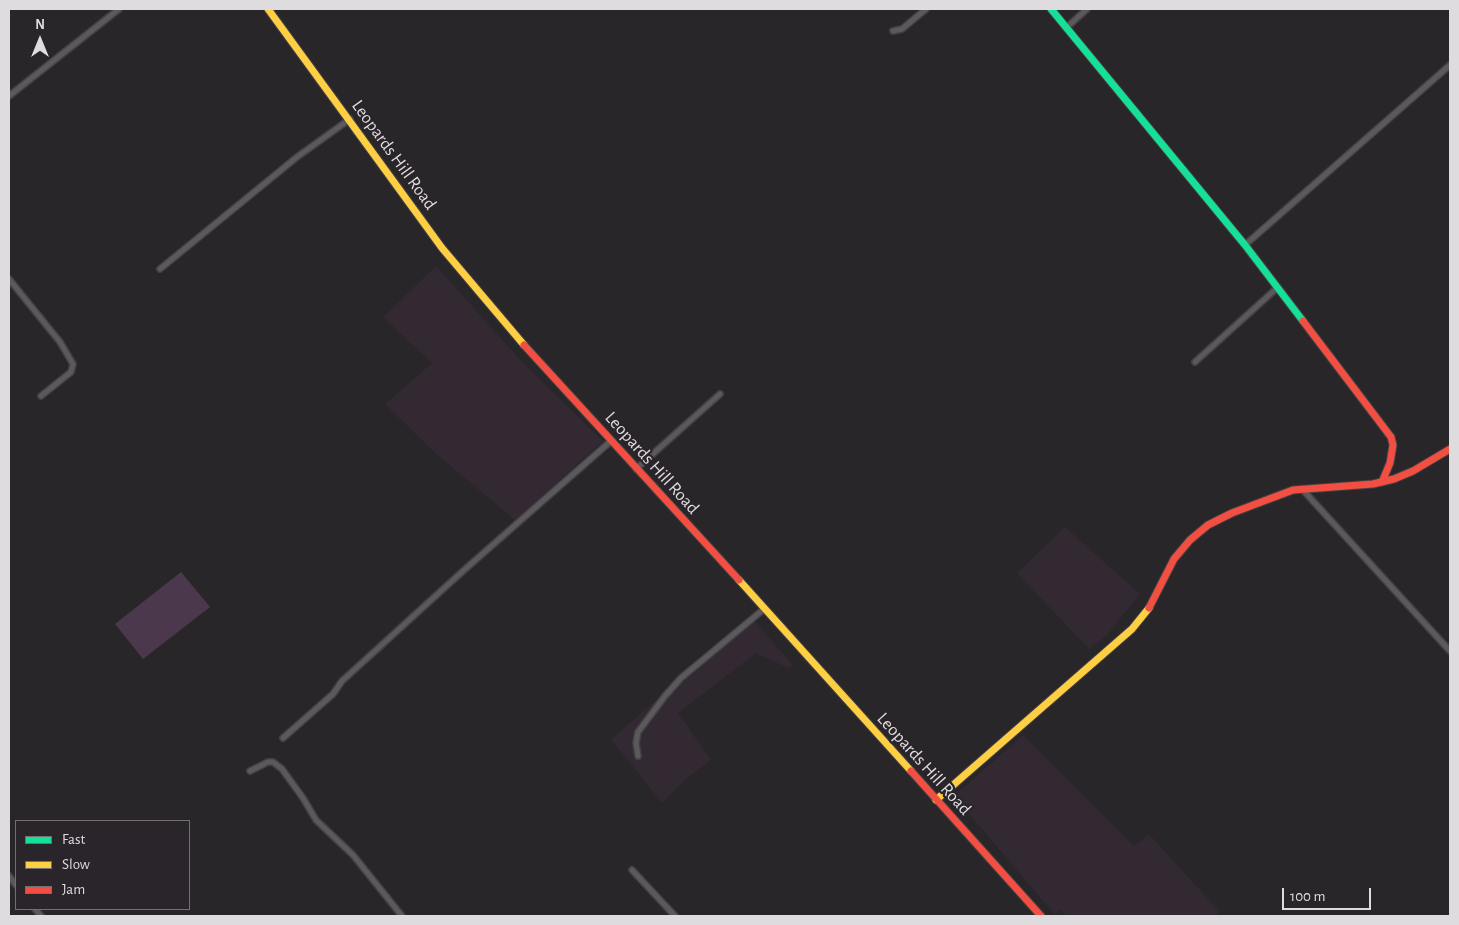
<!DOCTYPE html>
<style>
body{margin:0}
#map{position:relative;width:1459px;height:925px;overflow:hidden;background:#292629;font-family:"Alegreya Sans",sans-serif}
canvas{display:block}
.frame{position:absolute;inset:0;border:10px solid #dfdcdf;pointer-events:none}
.legend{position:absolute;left:15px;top:820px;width:175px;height:90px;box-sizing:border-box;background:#2a252a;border:1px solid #726e72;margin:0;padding:6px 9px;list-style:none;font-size:15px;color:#dfdcdf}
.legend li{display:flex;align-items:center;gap:10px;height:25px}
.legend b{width:25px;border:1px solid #726e72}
.north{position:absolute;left:15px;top:15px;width:50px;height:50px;-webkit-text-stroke:4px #2a252a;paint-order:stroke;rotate:0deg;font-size:14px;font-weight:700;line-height:20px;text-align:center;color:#dfdcdf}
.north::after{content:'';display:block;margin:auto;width:18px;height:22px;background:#dfdcdf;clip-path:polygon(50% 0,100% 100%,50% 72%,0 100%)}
.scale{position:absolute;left:1282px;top:888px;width:89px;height:22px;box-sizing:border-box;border:2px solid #dfdcdf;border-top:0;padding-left:6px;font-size:15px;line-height:18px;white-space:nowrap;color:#dfdcdf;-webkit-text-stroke:4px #2a252a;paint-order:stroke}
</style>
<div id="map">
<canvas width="1459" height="925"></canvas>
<div class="frame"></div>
<ul class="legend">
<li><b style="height:6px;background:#16e098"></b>Fast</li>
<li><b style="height:6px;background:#ffcf43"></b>Slow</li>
<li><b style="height:6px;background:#f24e42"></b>Jam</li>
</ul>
<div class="north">N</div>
<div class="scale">100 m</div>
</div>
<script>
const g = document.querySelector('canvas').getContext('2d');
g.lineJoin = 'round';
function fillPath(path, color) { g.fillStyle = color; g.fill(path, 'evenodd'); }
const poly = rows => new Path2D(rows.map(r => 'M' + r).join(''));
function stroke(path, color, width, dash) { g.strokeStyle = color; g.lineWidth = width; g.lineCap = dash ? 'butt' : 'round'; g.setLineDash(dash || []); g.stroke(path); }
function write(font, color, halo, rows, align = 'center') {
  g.font = font + ' "Alegreya Sans",sans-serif'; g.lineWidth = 4.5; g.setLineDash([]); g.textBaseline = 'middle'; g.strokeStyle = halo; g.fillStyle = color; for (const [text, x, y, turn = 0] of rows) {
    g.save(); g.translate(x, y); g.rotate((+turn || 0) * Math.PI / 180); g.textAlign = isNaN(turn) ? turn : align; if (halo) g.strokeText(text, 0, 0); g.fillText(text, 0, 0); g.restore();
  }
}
fillPath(poly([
 [436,266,525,365,603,441,515,520,434,452,385,404,432,363,383,317],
 [1065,527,1140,594,1108,634,1089,649,1017,573],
 [752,618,793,665,788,668,756,653,678,713,711,760,687,778,662,803,611,739],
 [1023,735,1134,846,1149,834,1220,912,1215,916,1067,916,1061,910,1055,915,954,796]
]), '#322932');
fillPath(poly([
 [181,572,210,607,143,659,115,624]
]), '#4c384c');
const street = poly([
 [1066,28,1087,9],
 [893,31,902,29,926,9],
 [9,96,119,9],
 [1245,245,1450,65],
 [160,269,297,157,350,119],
 [9,279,60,342,73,364,71,372,41,396],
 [1195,362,1277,288],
 [636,469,720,394],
 [1302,489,1450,651],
 [283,738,333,694,342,681,463,571,611,441],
 [638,756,636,743,638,732,665,696,681,678,764,609],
 [250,771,268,762,273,762,282,769,303,798,316,820,353,855,402,916],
 [632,870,675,916],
 [9,876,16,885],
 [35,909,41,916]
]);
const fast = poly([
 [1051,9,1245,245,1303,321]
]);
const slow = poly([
 [268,9,442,248,524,345],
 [739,580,911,771],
 [936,800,1132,629,1149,608]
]);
const jam = poly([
 [1303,321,1391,437,1393,445,1390,463,1382,482],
 [524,345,739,580],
 [1149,608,1174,559,1190,540,1208,525,1232,513,1293,490,1373,484,1394,479,1413,471,1450,449],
 [911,771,1041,916]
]);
stroke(street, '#434143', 8);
stroke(fast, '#434143', 9);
stroke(slow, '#434143', 9);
stroke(jam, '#434143', 9);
stroke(street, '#5b595b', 5);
stroke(fast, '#16e098', 7);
stroke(slow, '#ffcf43', 7);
stroke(jam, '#f24e42', 7);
write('18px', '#dfdcdf', '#2a252a', [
 ["Leopards Hill Road",394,155,54],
 ["Leopards Hill Road",652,463,48],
 ["Leopards Hill Road",924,764,48]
]);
</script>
